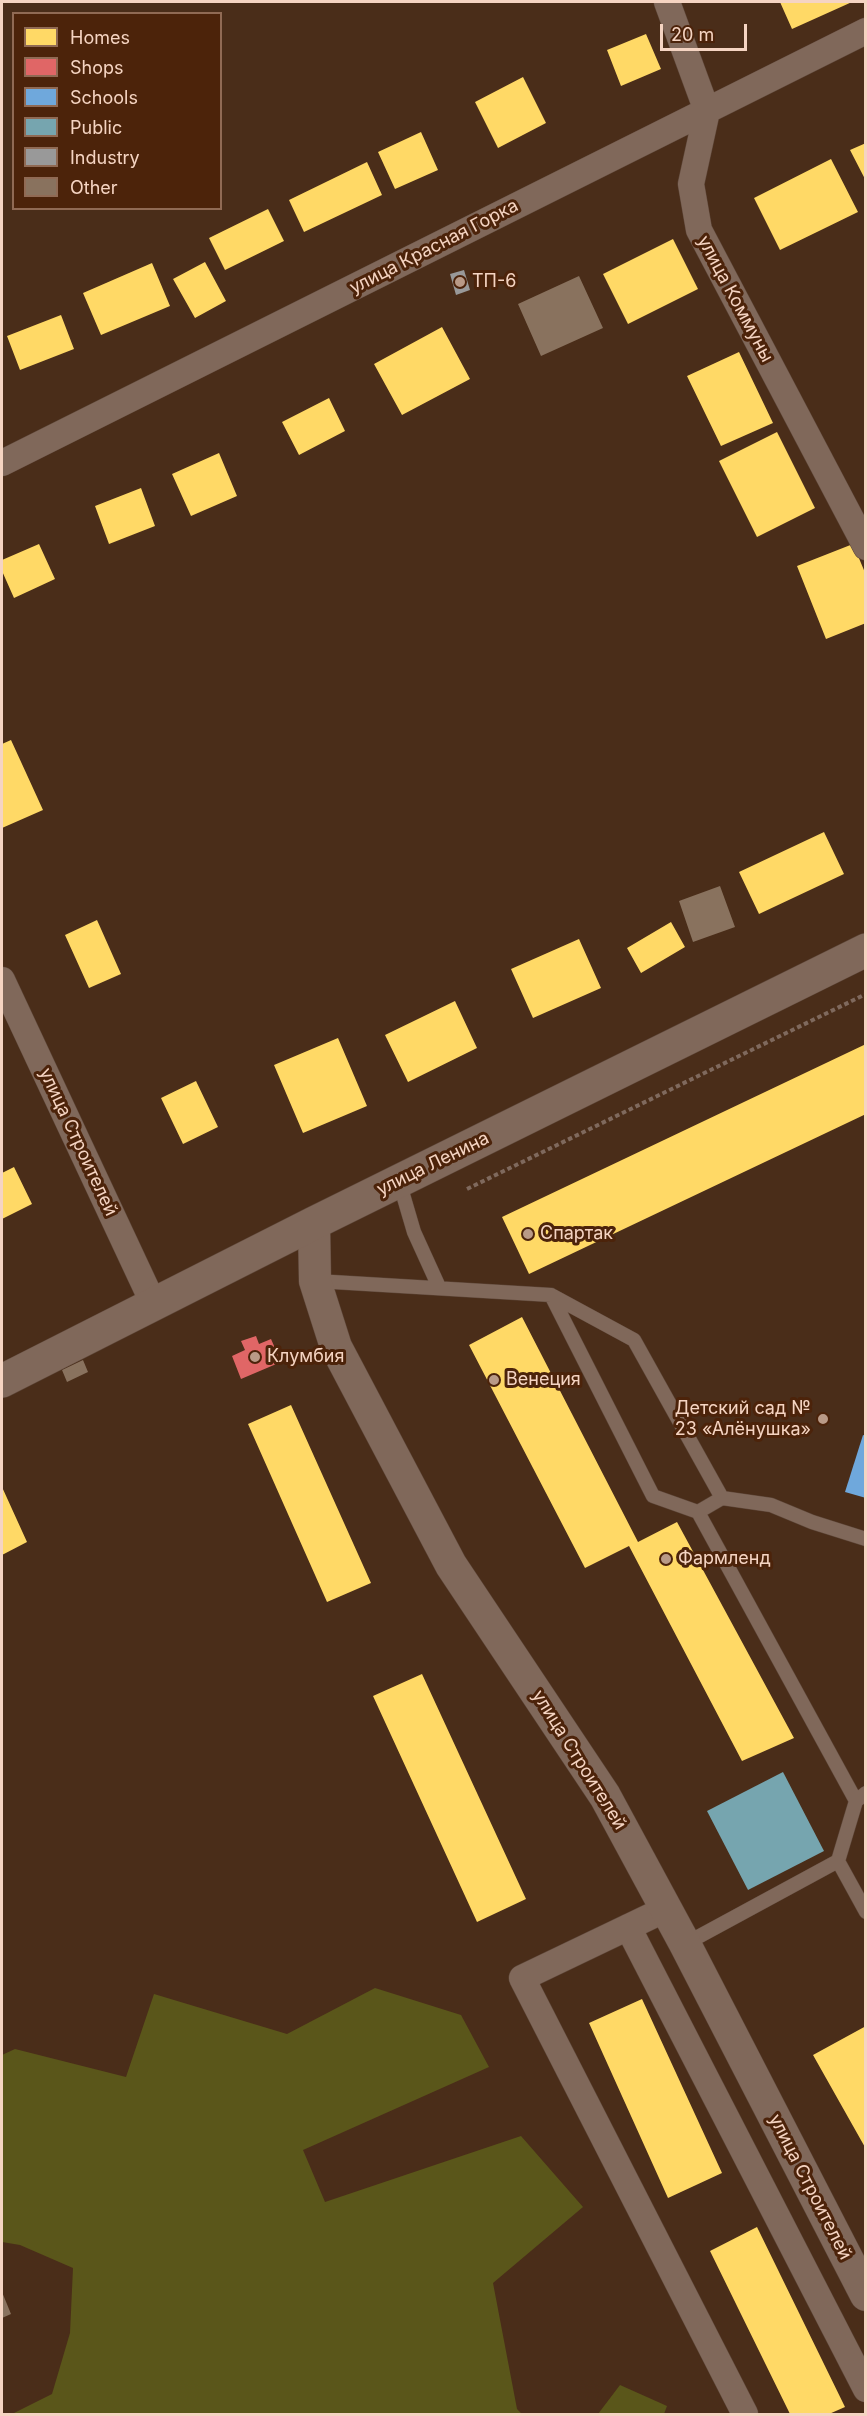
<!DOCTYPE html>
<meta charset="utf-8">
<style>
body{margin:0}
#map{position:relative;width:867px;height:2416px;overflow:hidden;background:#4a2d19;font-family:Inter,sans-serif}
canvas{display:block}
.frame{position:absolute;inset:0;border:3px solid #f5d4c2;pointer-events:none}
.legend{position:absolute;left:12px;top:12px;width:210px;height:198px;box-sizing:border-box;background:#4c230a;border:2px solid #906a54;margin:0;padding:8px 10px;list-style:none;font-size:18px;color:#f5d4c2}
.legend li{display:flex;align-items:center;gap:12px;height:30px}
.legend b{width:30px;border:2px solid #906a54}
.scale{position:absolute;left:660px;top:24px;width:87px;height:27px;box-sizing:border-box;border:3px solid #f5d4c2;border-top:0;padding-left:8px;font-size:18px;line-height:21px;white-space:nowrap;color:#f5d4c2;-webkit-text-stroke:4px #4c230a;paint-order:stroke}
</style>
<div id="map">
<canvas width="867" height="2416"></canvas>
<div class="frame"></div>
<ul class="legend">
<li><b style="height:16px;background:#ffd966"></b>Homes</li>
<li><b style="height:16px;background:#e06666"></b>Shops</li>
<li><b style="height:16px;background:#6fa8dc"></b>Schools</li>
<li><b style="height:16px;background:#76a5af"></b>Public</li>
<li><b style="height:16px;background:#999"></b>Industry</li>
<li><b style="height:16px;background:#89725e"></b>Other</li>
</ul>
<div class="scale">20 m</div>
</div>
<script>
const g = document.querySelector('canvas').getContext('2d');
g.lineJoin = 'round';
function fillPath(path, color) { g.fillStyle = color; g.fill(path, 'evenodd'); }
const poly = rows => new Path2D(rows.map(r => 'M' + r).join(''));
function stroke(path, color, width, dash) { g.strokeStyle = color; g.lineWidth = width; g.lineCap = dash ? 'butt' : 'round'; g.setLineDash(dash || []); g.stroke(path); }
function write(font, color, halo, rows, align = 'center') {
  g.font = font + ' Inter,sans-serif'; g.lineWidth = 6; g.setLineDash([]); g.textBaseline = 'middle'; g.strokeStyle = halo; g.fillStyle = color; for (const [text, x, y, turn = 0] of rows) {
    g.save(); g.translate(x, y); g.rotate((+turn || 0) * Math.PI / 180); g.textAlign = isNaN(turn) ? turn : align; if (halo) g.strokeText(text, 0, 0); g.fillText(text, 0, 0); g.restore();
  }
}
fillPath(poly([
 [375,1988,461,2015,489,2067,303,2150,325,2202,521,2136,583,2207,493,2283,517,2409,522,2414,12,2414,52,2394,70,2333,73,2268,20,2245,2,2242,2,2055,15,2049,126,2077,154,1994,287,2034],
 [620,2385,667,2406,664,2414,598,2414]
]), '#5a561a');
fillPath(poly([
 [780,2,852,2,792,29],
 [646,34,661,69,621,86,607,50],
 [523,77,546,123,498,148,475,102],
 [421,132,438,170,395,189,378,152],
 [866,143,866,181,850,150],
 [831,159,858,212,780,250,754,198],
 [367,162,382,195,304,232,289,200],
 [268,209,284,241,225,270,209,238],
 [673,239,698,289,628,324,603,274],
 [205,262,226,301,195,318,173,279],
 [152,263,170,306,101,335,83,293],
 [61,315,74,349,20,370,7,336],
 [442,327,470,379,402,415,374,364],
 [739,352,773,423,721,446,687,376],
 [329,398,345,431,299,455,282,422],
 [777,432,815,508,757,537,719,461],
 [219,453,237,496,191,516,172,474],
 [141,488,155,526,109,544,95,506],
 [39,544,55,579,14,598,2,571,2,560],
 [853,544,866,575,866,623,826,639,797,566],
 [11,740,43,810,2,828,2,744],
 [824,832,844,874,759,914,739,872],
 [97,920,121,974,89,988,65,935],
 [671,922,685,947,641,973,627,948],
 [579,939,601,988,533,1018,511,969],
 [455,1001,477,1048,408,1082,385,1035],
 [338,1038,367,1106,303,1133,274,1065],
 [866,1044,866,1114,529,1274,502,1217],
 [196,1081,218,1127,183,1144,161,1098],
 [14,1167,32,1204,2,1219,2,1173],
 [522,1317,638,1542,677,1522,794,1738,742,1761,629,1546,585,1568,469,1345],
 [291,1405,371,1583,327,1602,248,1424],
 [2,1487,27,1542,2,1555],
 [422,1674,526,1899,477,1922,373,1696],
 [642,1999,722,2173,668,2198,589,2023],
 [866,2026,866,2149,813,2055],
 [757,2227,845,2407,829,2414,790,2414,710,2251]
]), '#ffd966');
fillPath(poly([
 [256,1336,259,1344,271,1339,281,1362,241,1379,232,1356,245,1350,241,1341]
]), '#e06666');
fillPath(poly([
 [863,1435,866,1436,866,1498,845,1492]
]), '#6fa8dc');
fillPath(poly([
 [783,1772,824,1851,748,1890,707,1811]
]), '#76a5af');
fillPath(poly([
 [464,270,470,290,456,295,450,274]
]), '#999');
fillPath(poly([
 [579,276,603,328,541,356,518,304],
 [720,886,735,927,693,942,679,901],
 [83,1360,88,1372,67,1382,62,1370],
 [2,2292,11,2314,2,2318]
]), '#89725e');
const service = poly([
 [399,1181,414,1232,439,1287],
 [316,1281,551,1295,653,1496,698,1512,856,1801],
 [551,1295,634,1340,722,1498],
 [698,1512,722,1498,771,1505,812,1522,866,1539],
 [838,1861,866,1912],
 [685,1944,838,1861,856,1801,866,1793]
]);
const minor = poly([
 [667,2,707,111,691,184,699,230,866,547],
 [2,463,866,31],
 [2,980,154,1305],
 [666,1909,522,1978,745,2414],
 [628,1927,866,2389]
]);
const tertiary = poly([
 [314,1223,315,1281,336,1347,451,1565,605,1796,685,1944,866,2295]
]);
const secondary = poly([
 [2,1381,314,1223,866,950]
]);
stroke(service, '#5d4638', 15);
stroke(minor, '#5d4638', 27);
stroke(tertiary, '#5d4638', 33);
stroke(secondary, '#5d4638', 34);
stroke(poly([
 [467,1189,866,994]
]), '#7f695d', 4, [4.5, 3]);
stroke(service, '#80685a', 14);
stroke(minor, '#80685a', 26);
stroke(tertiary, '#80685a', 32);
stroke(secondary, '#80685a', 33);
for (const [x, y, r, color] of [
 [460,282,6,"#b99a87"],
 [528,1234,6,"#b99a87"],
 [255,1357,6,"#b99a87"],
 [494,1380,6,"#b99a87"],
 [823,1419,6,"#b99a87"],
 [666,1559,6,"#b99a87"]
]) { const dot = new Path2D(); dot.arc(x, y, r, 0, 2 * Math.PI); g.fillStyle = color; g.fill(dot); stroke(dot, '#4c230a', 2); }
write('18px', '#f5d4c2', '#4c230a', [
 ["улица Красная Горка",434,247,-27],
 ["улица Коммуны",735,299,62],
 ["улица Строителей",78,1142,65],
 ["улица Ленина",433,1164,-26],
 ["улица Строителей",579,1760,58],
 ["улица Строителей",810,2187,63]
]);
write('18px', '#f5d4c2', '#4c230a', [
 ["ТП-6",472,282],
 ["Спартак",540,1234],
 ["Клумбия",267,1357],
 ["Венеция",506,1380],
 ["Детский сад №",811,1409,"right"],
 ["23 «Алёнушка»",811,1430,"right"],
 ["Фармленд",678,1559]
], 'left');
</script>
